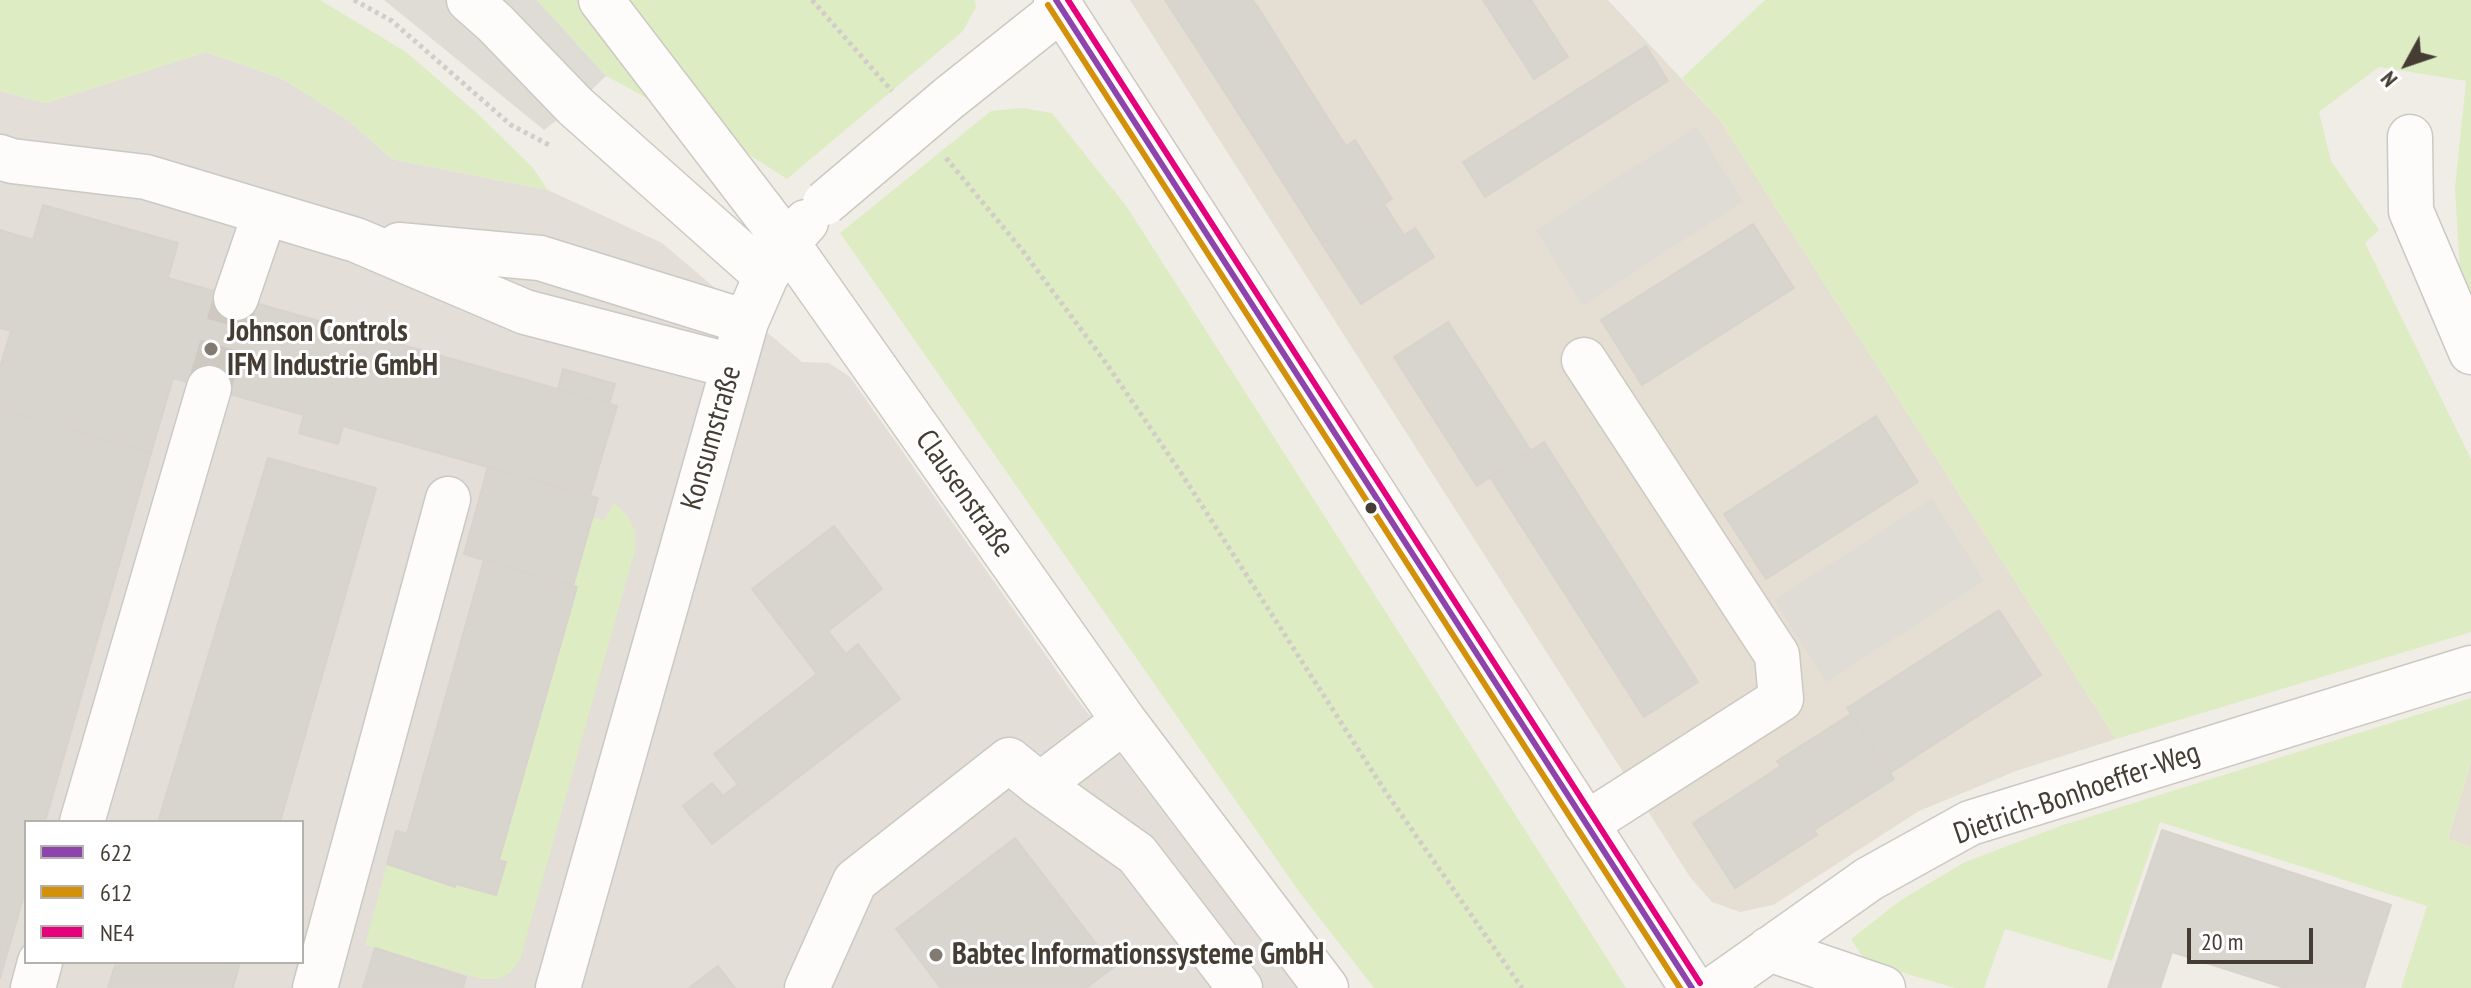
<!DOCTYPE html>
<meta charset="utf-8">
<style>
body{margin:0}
#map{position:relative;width:2471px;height:988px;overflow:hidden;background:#f0ede6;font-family:"PT Sans Narrow",sans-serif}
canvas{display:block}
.legend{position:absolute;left:24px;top:820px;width:280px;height:144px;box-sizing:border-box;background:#fff;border:2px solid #b5b1ad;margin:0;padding:10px 14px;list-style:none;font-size:24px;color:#453d33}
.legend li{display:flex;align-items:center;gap:16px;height:40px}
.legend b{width:40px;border:2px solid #b5b1ad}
.north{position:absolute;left:2367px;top:24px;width:80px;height:80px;-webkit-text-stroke:6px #fff;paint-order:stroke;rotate:230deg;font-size:22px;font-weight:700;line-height:32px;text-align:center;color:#453d33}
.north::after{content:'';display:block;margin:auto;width:28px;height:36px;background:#453d33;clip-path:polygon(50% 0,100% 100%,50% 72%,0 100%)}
.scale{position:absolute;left:2187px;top:928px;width:126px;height:36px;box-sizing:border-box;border:4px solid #453d33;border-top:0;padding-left:10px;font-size:24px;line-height:28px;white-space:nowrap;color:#453d33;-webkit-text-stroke:6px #fff;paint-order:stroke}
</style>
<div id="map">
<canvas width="2471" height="988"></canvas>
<ul class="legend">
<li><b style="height:10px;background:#8e44ad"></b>622</li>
<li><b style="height:10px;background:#d3910a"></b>612</li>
<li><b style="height:10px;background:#e5007d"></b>NE4</li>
</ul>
<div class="north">N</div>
<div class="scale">20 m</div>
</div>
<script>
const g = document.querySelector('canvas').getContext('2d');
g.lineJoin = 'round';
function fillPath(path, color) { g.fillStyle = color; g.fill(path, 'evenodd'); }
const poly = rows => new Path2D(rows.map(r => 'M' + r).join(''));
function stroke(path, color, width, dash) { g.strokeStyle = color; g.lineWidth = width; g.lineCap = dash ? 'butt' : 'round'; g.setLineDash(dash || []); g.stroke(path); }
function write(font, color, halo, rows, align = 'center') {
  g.font = font + ' "PT Sans Narrow",sans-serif'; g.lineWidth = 6; g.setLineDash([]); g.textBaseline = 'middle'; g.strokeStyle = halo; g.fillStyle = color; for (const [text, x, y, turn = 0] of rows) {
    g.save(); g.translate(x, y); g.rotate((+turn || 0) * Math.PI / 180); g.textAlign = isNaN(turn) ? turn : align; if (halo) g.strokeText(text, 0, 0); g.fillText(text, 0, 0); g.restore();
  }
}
fillPath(poly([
 [1130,0,1608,0,1719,119,2116,739,2016,771,1919,811,1773,905,1740,912,1712,902,1690,877],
 [2471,762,2471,847,2448,839]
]), '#e5ded3');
fillPath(poly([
 [206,52,283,79,349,121,392,159,548,190,662,243,802,362,829,363,850,377,1071,691,1297,988,0,988,0,91,46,103],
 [26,822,302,822,302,962,26,962]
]), '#e3ded7');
fillPath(poly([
 [0,0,320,0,406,52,478,114,533,168,548,190,392,159,349,121,283,79,206,52,46,103,0,91],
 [537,0,975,0,976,7,963,31,787,179,734,145,606,76],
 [1765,0,2471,0,2471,309,2461,289,2455,188,2466,81,2379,67,2319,112,2331,161,2379,230,2365,243,2471,459,2471,632,2116,739,1719,119,1682,78],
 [1022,108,1052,113,1127,207,1626,988,1374,988,1300,893,840,233,991,111],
 [614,503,627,515,635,531,635,550,520,960,511,972,499,979,482,979,365,945,387,864,454,887,456,884,497,895,506,863,499,860,577,587,573,586,592,518,604,520],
 [2471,698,2471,762,2448,839,2471,847,2471,988,2401,988,2427,906,2160,822,2112,961,2005,929,1984,988,1955,988,1866,962,1851,939,1901,900,1965,862,2063,825]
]), '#deecc4');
fillPath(poly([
 [384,0,537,0,606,76,575,106,544,130],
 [1696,127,1743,201,1583,306,1536,230],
 [1932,499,1984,581,1826,682,1774,600]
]), '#dfdcd6');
const building = poly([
 [1165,0,1252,0,1257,6,1195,46,1165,0],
 [1483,0,1531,0,1568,57,1534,79,1483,0],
 [1257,6,1329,120,1268,159,1195,46,1257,6],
 [1646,46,1668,81,1485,197,1463,162,1646,46],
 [1329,120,1346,146,1355,140,1392,199,1322,244,1268,159,1329,120],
 [1384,204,1404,235,1415,228,1434,257,1361,304,1322,244,1384,204],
 [43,205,178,243,168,278,617,406,590,496,343,426,338,444,299,433,304,415,173,378,151,453,0,409,0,367,11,331,0,328,0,230,33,240,43,205],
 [1753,224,1794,288,1642,385,1601,320,1753,224],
 [1448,322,1531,451,1477,486,1394,357,1448,322],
 [563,369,615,384,609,404,558,389,563,369],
 [0,409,151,453,45,822,26,822,26,888,0,978,0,409],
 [1876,416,1918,482,1766,579,1724,514,1876,416],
 [1544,442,1698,682,1644,717,1490,477,1544,442],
 [268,458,376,488,280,822,158,822,268,458],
 [488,467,598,498,573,586,464,554,488,467],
 [834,526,882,589,828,631,846,654,858,644,900,699,757,809,714,754,817,674,752,589,834,526],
 [484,560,577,587,499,860,506,862,496,895,456,884,455,887,387,864,396,831,407,834,484,560],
 [1999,610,2041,675,1890,773,1847,708,1999,610],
 [1851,714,1894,779,1814,830,1817,835,1735,888,1693,823,1781,766,1777,761,1851,714],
 [712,783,723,796,738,784,757,809,712,844,683,806,712,783],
 [2162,830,2391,905,2364,988,2285,988,2172,952,2160,988,2108,988,2162,830],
 [1015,838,1114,967,1086,988,941,988,896,929,1015,838],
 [375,948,466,977,463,988,363,988,375,948],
 [116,962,240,962,233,988,108,988,116,962],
 [718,966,735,988,689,988,718,966]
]);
fillPath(building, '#d8d4ce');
stroke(building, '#d8d3cc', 2);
stroke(poly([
 [209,388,236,298]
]), '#cecac2', 44, [44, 22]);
const minor = poly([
 [469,0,495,23,575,106,766,276],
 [601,0,787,243,1124,721,1326,988],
 [1056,0,1692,988],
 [949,98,1062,8],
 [2410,137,2411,211,2471,352],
 [0,157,12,161,146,177,356,240,525,312,732,366],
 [399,245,540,258,746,322],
 [236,298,265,213],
 [1584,360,1777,655,1781,699,1586,824],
 [1040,785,1137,854,1240,988],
 [82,822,209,388],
 [1769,949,1883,988],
 [33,988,40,962],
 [315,988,448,499],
 [558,988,746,322,766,276,787,243,806,222],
 [807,988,855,881,1009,760,1040,785,1124,721],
 [1715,988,1869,879,1970,823,2471,668]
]);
stroke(minor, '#ccc9c2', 47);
stroke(poly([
 [354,0,392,21,511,125,551,146],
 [812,0,892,91],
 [946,158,1022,250,1106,363,1181,473,1385,791,1522,988]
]), '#d1cdc9', 5, [4, 4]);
stroke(minor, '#fdfcfb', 44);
const minorBridge = poly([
 [825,203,949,98]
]);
stroke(minorBridge, '#ccc9c2', 47, []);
stroke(minorBridge, '#fdfcfb', 44);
stroke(poly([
 [1056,0,1692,988]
]), '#8e44ad', 6);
stroke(poly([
 [1048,5,1680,988]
]), '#d3910a', 6);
stroke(poly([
 [1068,0,1700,983]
]), '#e5007d', 6);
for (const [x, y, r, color] of [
 [211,349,8,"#817b72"],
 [1371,508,7,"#453d33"],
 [936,955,8,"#817b72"]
]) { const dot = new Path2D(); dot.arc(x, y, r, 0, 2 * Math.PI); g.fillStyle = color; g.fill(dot); stroke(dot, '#fff', 3); }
write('bold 30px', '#453d33', '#fff', [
 ["Johnson Controls",227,332],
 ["IFM Industrie GmbH",227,366],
 ["Babtec Informationssysteme GmbH",952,955]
], 'left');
write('30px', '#453d33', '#fff', [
 ["Konsumstraße",712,438,-74],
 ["Clausenstraße",964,494,55],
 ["Dietrich-Bonhoeffer-Weg",2077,794,-19]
]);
</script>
